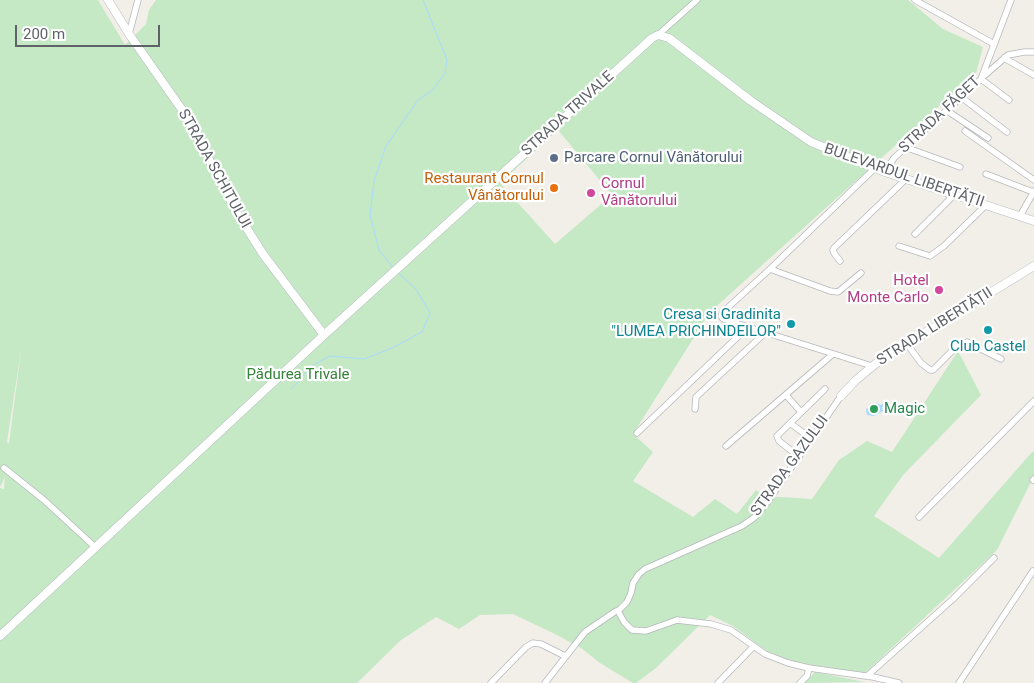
<!DOCTYPE html>
<meta charset="utf-8">
<style>
body{margin:0}
#map{position:relative;width:1034px;height:683px;overflow:hidden;background:#f1efe8;font-family:Roboto,sans-serif}
canvas{display:block}
.scale{position:absolute;left:15px;top:25px;width:145px;height:22px;box-sizing:border-box;border:2px solid #5f6368;border-top:0;padding-left:6px;font-size:15px;line-height:18px;white-space:nowrap;color:#5f6368;-webkit-text-stroke:4px #fff;paint-order:stroke}
</style>
<div id="map">
<canvas width="1034" height="683"></canvas>
<div class="scale">200 m</div>
</div>
<script>
const g = document.querySelector('canvas').getContext('2d');
g.lineJoin = 'round';
function fillPath(path, color) { g.fillStyle = color; g.fill(path, 'evenodd'); }
const poly = rows => new Path2D(rows.map(r => 'M' + r).join(''));
function stroke(path, color, width, dash) { g.strokeStyle = color; g.lineWidth = width; g.lineCap = dash ? 'butt' : 'round'; g.setLineDash(dash || []); g.stroke(path); }
function write(font, color, halo, rows, align = 'center') {
  g.font = font + ' Roboto,sans-serif'; g.lineWidth = 4.5; g.setLineDash([]); g.textBaseline = 'middle'; g.strokeStyle = halo; g.fillStyle = color; for (const [text, x, y, turn = 0] of rows) {
    g.save(); g.translate(x, y); g.rotate((+turn || 0) * Math.PI / 180); g.textAlign = isNaN(turn) ? turn : align; if (halo) g.strokeText(text, 0, 0); g.fillText(text, 0, 0); g.restore();
  }
}
fillPath(poly([
 [0,0,98,0,125,45,146,24,149,10,156,0,908,0,943,29,983,47,976,73,710,312,633,434,653,452,633,481,693,517,715,499,737,514,756,490,764,496,812,499,839,460,867,441,892,452,958,351,981,395,903,475,874,516,939,558,1033,451,1034,453,1034,476,997,550,865,673,786,661,768,652,733,626,710,615,656,668,636,683,633,683,600,663,581,648,555,634,513,614,480,615,459,629,436,617,401,640,357,683,0,683,0,488,4,489,5,477,0,487],
 [558,130,612,195,555,244,500,183],
 [22,344,9,443,9,444,7,442],
 [815,672,864,682,805,683]
]), '#c5e8c5');
fillPath(poly([
 [876,403,881,405,884,403,886,407,882,407,883,411,874,416,867,415,866,409,872,406,876,406]
]), '#aadaff');
stroke(poly([
 [394,269,379,250,370,215,374,181,386,146,418,100,433,90,445,73,447,60,423,0],
 [291,389,313,365,330,356,364,359,392,348,422,332,430,313,416,289,397,272]
]), '#aadaff', 1);
const street = poly([
 [915,0,994,44],
 [129,34,138,0],
 [658,35,697,0],
 [1004,58,1034,75],
 [985,75,1008,55,1024,52,1033,52],
 [981,79,1009,100],
 [961,97,1007,132],
 [946,110,988,138],
 [965,131,1034,180],
 [905,147,960,167],
 [885,172,894,158,981,79,1011,0],
 [986,174,1033,192],
 [1020,216,1034,191],
 [915,234,955,194],
 [899,246,930,256,944,246,986,205],
 [840,261,834,253,833,250,834,248,906,179],
 [770,269,830,291,838,292,861,273],
 [907,344,921,363,930,370,933,370,957,346,967,342,1001,359],
 [872,366,723,319,721,316,723,312,770,269,875,168],
 [786,395,801,412],
 [695,409,696,397,766,332],
 [790,423,810,438],
 [637,433,748,327],
 [726,446,833,354],
 [793,452,779,441,777,436,825,389],
 [4,468,44,500,95,547],
 [1033,480,1034,479],
 [919,517,1034,401],
 [618,611,624,622,632,630,646,631,677,620,711,624,731,630,765,654,788,663,809,668,873,677,899,683],
 [867,676,953,599,994,558],
 [491,683,526,647,533,643,541,644,565,656],
 [545,683,585,632,616,611,618,611,627,602,631,593,633,583,639,574,645,569,742,526,755,517,768,501,841,396],
 [718,683,754,646],
 [800,683,807,676,809,668],
 [959,683,1033,571]
]);
const secondary = poly([
 [108,0,129,34,185,114,237,213,263,254,324,335],
 [841,396,856,380,879,361,1034,266],
 [0,636,324,335,640,49,652,38,658,35,669,38,751,101,811,142,885,172,1034,221]
]);
stroke(street, '#b5b8bc', 7);
stroke(secondary, '#b6babf', 9);
stroke(street, '#fff', 5.5);
stroke(secondary, '#fff', 8);
for (const [x, y, r, color] of [
 [554,158,5,"#5c6f8a"],
 [554,188,5,"#e8710a"],
 [591,193,5,"#d1479c"],
 [939,290,5,"#d1479c"],
 [791,324,5,"#0f9aa8"],
 [988,330,5,"#0f9aa8"],
 [874,409,5,"#2e9e5b"]
]) { const dot = new Path2D(); dot.arc(x, y, r, 0, 2 * Math.PI); g.fillStyle = color; g.fill(dot); stroke(dot, '#fff', 2); }
write('15px', '#5f6368', '#fff', [
 ["STRADA TRIVALE",568,114,-42],
 ["STRADA FĂGET",940,115,-43],
 ["STRADA SCHITULUI",214,169,61],
 ["BULEVARDUL LIBERTĂȚII",904,176,19],
 ["STRADA LIBERTĂȚII",935,327,-32],
 ["STRADA GAZULUI",790,466,-54]
]);
write('15px', '#4e5e75', '#fff', [
 ["Parcare Cornul Vânătorului",564,158]
], 'left');
write('15px', '#c56008', '#fff', [
 ["Restaurant Cornul",544,179],
 ["Vânătorului",544,196]
], 'right');
write('15px', '#b23c85', '#fff', [
 ["Cornul",601,184],
 ["Vânătorului",601,201],
 ["Hotel",929,281,"right"],
 ["Monte Carlo",929,298,"right"]
], 'left');
write('15px', '#0d838f', '#fff', [
 ["Cresa si Gradinita",781,315],
 ["\"LUMEA PRICHINDEILOR\"",781,332],
 ["Club Castel",988,347,"center"]
], 'right');
write('15px', '#348238', '#fff', [
 ["Pădurea Trivale",298,375]
]);
write('15px', '#27864d', '#fff', [
 ["Magic",884,409]
], 'left');
</script>
